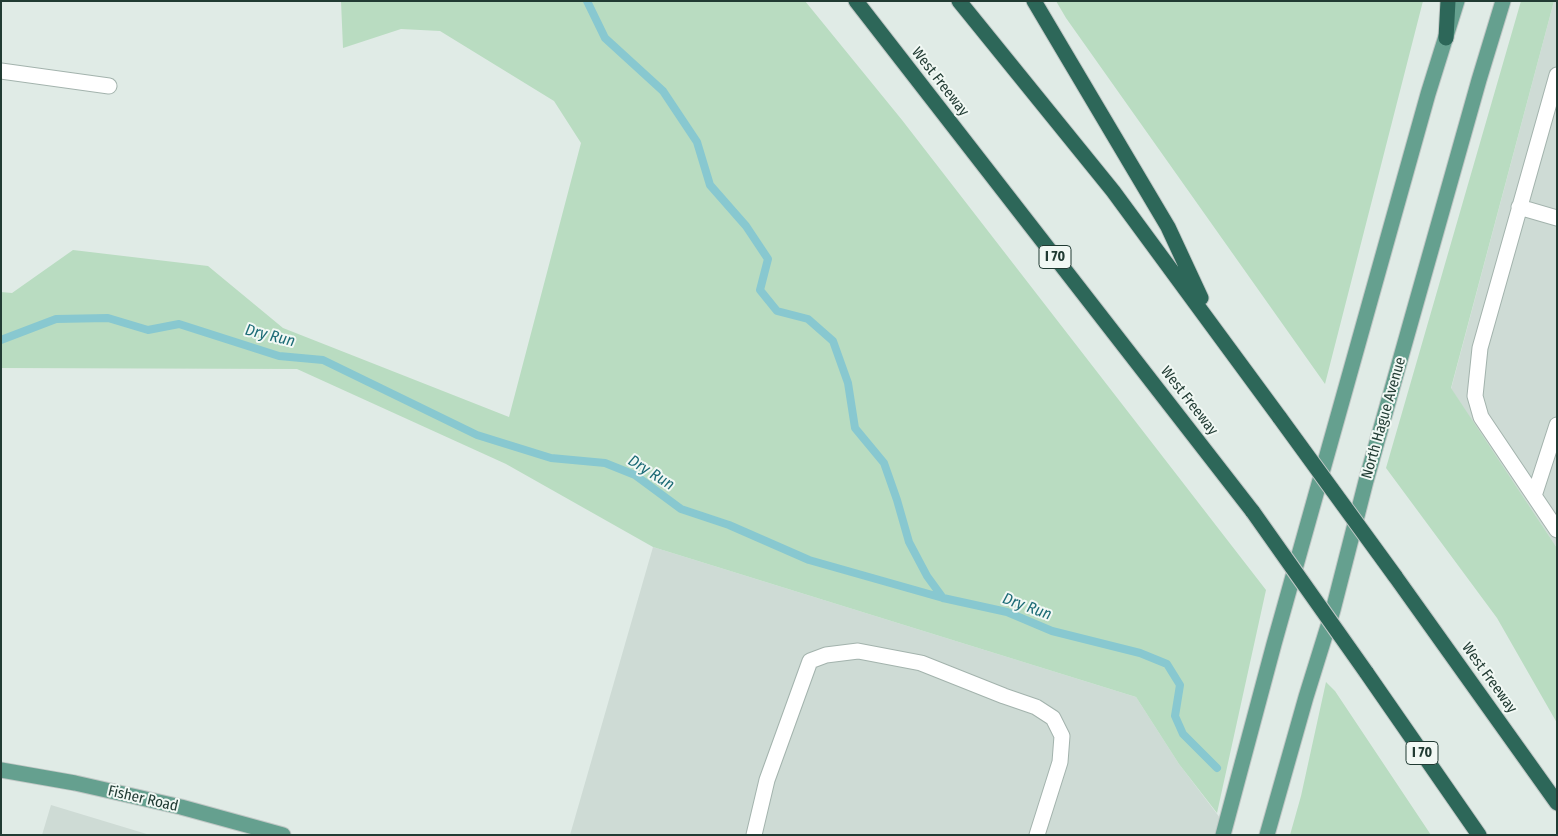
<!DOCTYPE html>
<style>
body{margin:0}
#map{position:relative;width:1558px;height:836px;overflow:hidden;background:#e0ebe6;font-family:"Fira Sans Condensed",sans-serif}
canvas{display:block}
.frame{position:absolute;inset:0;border:2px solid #213b33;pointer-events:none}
</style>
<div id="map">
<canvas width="1558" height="836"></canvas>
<div class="frame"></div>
</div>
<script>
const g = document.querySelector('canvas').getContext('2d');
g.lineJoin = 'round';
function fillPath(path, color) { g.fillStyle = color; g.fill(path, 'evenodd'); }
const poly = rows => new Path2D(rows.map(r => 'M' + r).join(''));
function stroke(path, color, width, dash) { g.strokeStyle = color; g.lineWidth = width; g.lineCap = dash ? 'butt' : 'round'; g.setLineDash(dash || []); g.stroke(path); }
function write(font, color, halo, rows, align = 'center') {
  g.font = font + ' "Fira Sans Condensed",sans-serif'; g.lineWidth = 4; g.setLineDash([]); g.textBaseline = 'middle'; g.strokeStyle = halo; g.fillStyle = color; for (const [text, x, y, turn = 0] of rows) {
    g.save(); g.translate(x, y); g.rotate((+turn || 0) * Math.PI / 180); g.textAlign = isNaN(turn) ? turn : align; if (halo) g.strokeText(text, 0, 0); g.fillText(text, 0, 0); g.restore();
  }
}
fillPath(poly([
 [1554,1,1557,1,1557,548,1451,389],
 [653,547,1136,697,1179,764,1233,835,570,835],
 [51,805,150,835,42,835]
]), '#cedbd5');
fillPath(poly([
 [341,1,805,1,902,120,1266,590,1217,813,1179,764,1136,697,653,547,506,464,297,369,1,368,1,292,12,293,73,250,208,266,283,328,509,417,581,143,554,101,440,31,401,29,343,48],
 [1056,1,1423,1,1325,384,1066,18],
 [1521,1,1554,1,1451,388,1557,548,1557,723,1497,618,1386,468],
 [1326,682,1335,691,1431,835,1290,835,1301,796]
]), '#b9dcc1');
stroke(poly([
 [587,1,605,38,663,91,697,142,710,185,746,226,768,259,760,290,777,311,808,319,833,341,848,383,855,428,884,463,897,500,909,542,927,576,943,598],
 [1,340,56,319,108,318,148,330,179,324,279,356,323,360,477,435,551,458,605,463,635,475,681,509,729,525,809,560,943,598,1007,612,1052,631,1140,653,1167,664,1180,685,1175,716,1183,734,1217,768]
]), '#88c8d0', 8);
const minor = poly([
 [1,71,109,86],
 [1557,75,1480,348,1475,396,1481,417,1557,530],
 [1519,207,1557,218],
 [1534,496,1557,425],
 [754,835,767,780,810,661,826,655,858,651,921,663,1004,696,1036,707,1053,718,1062,736,1060,762,1037,835]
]);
const major = poly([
 [1,770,75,783,181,807,283,835],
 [1223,835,1274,644,1348,380,1428,94,1457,1],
 [1267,835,1306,697,1333,610,1366,481,1479,80,1503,1]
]);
const highway = poly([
 [856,1,1253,512],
 [959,1,1113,191,1280,418],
 [1034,1,1168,227,1201,298],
 [1446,38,1448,1],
 [1395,576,1557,803],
 [1366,672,1479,835]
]);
stroke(minor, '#a3b3ad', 17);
stroke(major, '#c1c8c6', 17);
stroke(highway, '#c1c8c6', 17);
stroke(minor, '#fff', 15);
stroke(major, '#65a08f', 15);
stroke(highway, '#2d6759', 15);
const highwayBridge = poly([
 [1280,418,1395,576],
 [1253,512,1366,672]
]);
stroke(highwayBridge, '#c1c8c6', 17, []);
stroke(highwayBridge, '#2d6759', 15);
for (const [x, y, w] of [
 [1055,257,32],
 [1422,753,32]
]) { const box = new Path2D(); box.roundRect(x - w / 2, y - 11.5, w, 23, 4); g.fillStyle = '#f1f8f4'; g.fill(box); stroke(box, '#213b33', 1); }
write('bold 14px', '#213b33', null, [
 ["I 70",1055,257],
 ["I 70",1422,753]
]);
write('15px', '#213b33', '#f1f8f4', [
 ["West Freeway",940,82,52],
 ["West Freeway",1189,401,52],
 ["North Hague Avenue",1384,418,-74],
 ["West Freeway",1489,678,54],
 ["Fisher Road",143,799,13]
]);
write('italic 16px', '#1c6b76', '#f1f8f4', [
 ["Dry Run",270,336,14],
 ["Dry Run",651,473,32],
 ["Dry Run",1027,607,20]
]);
</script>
